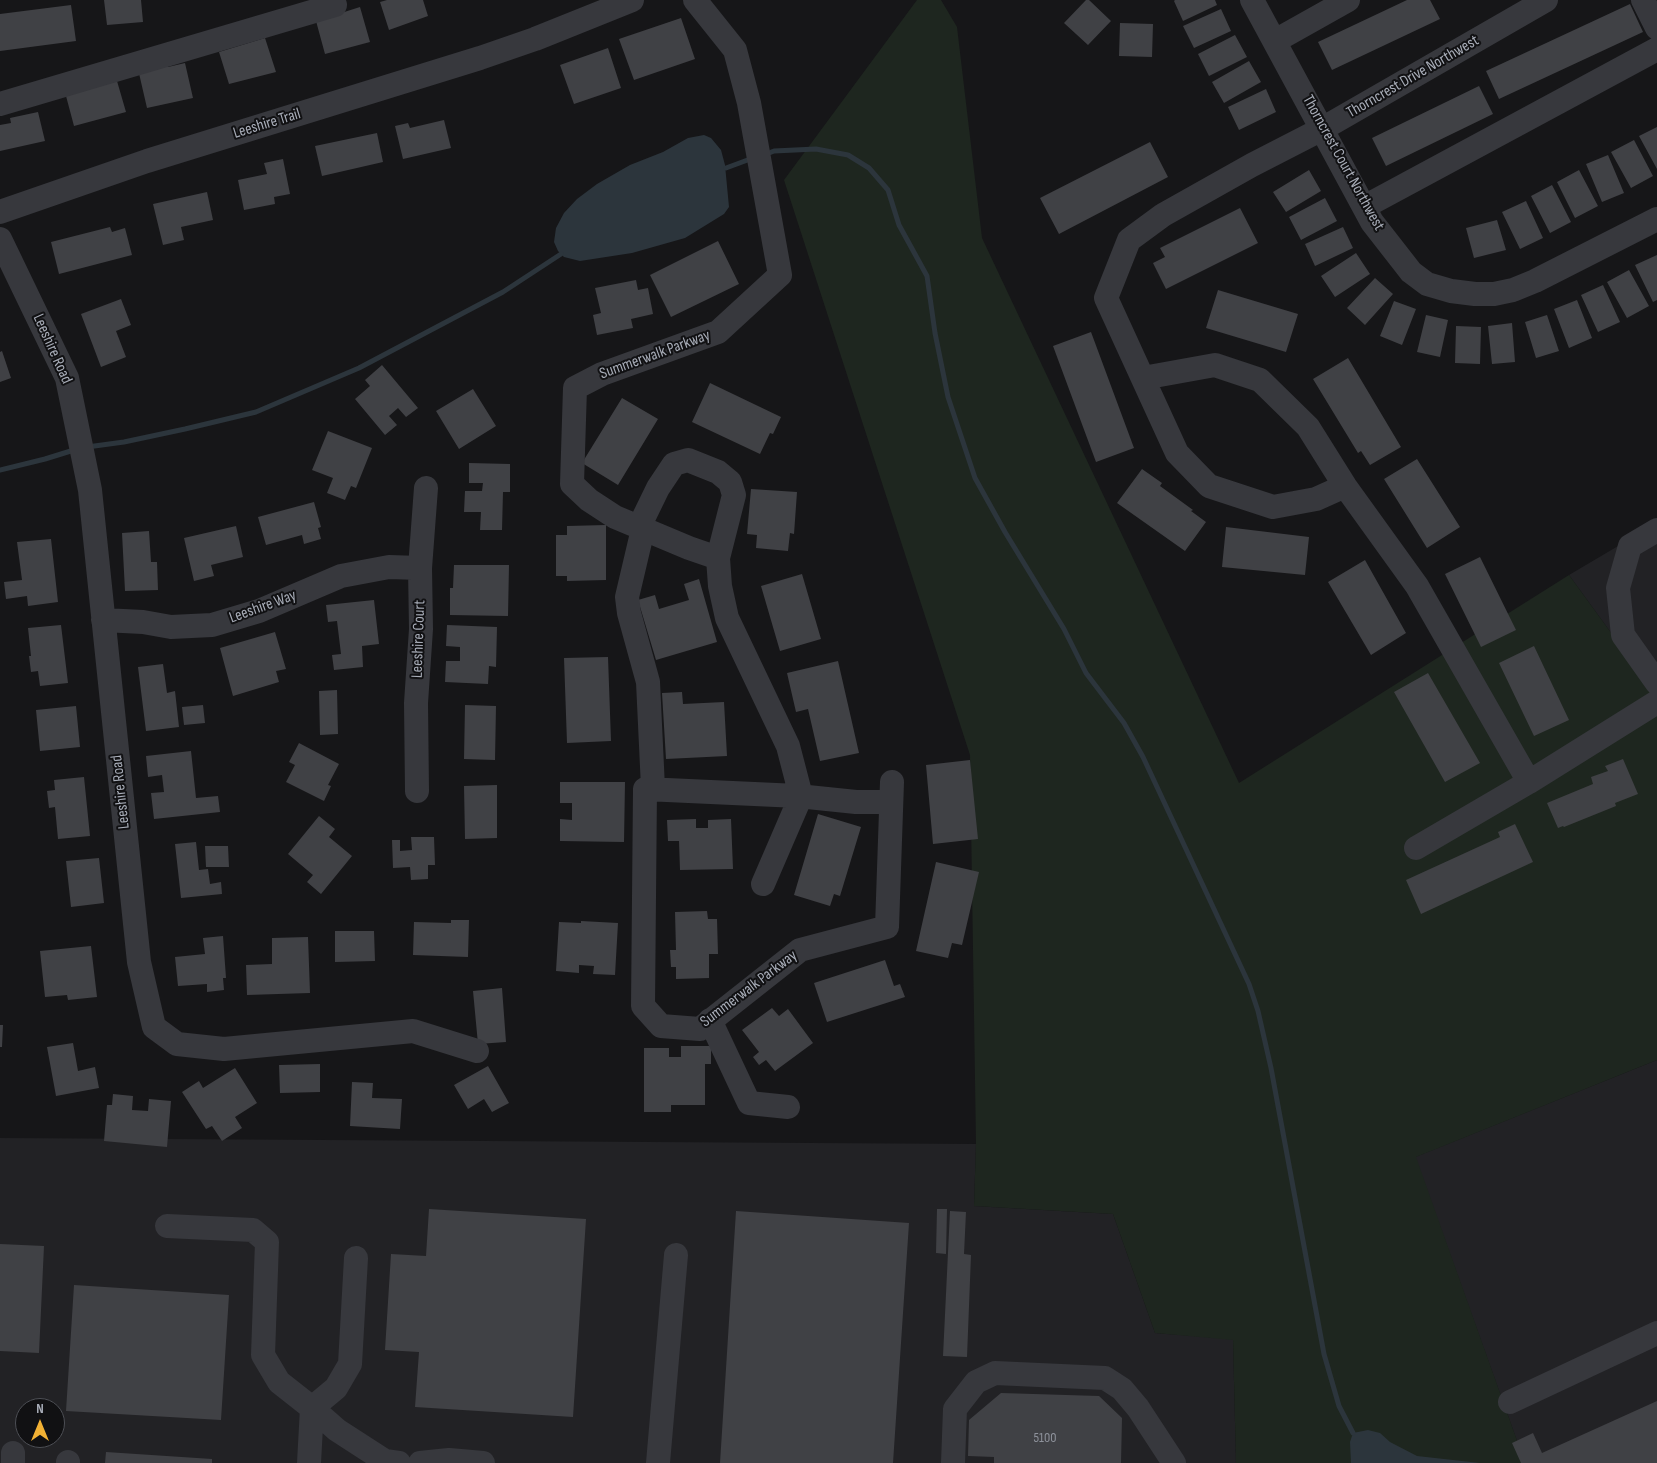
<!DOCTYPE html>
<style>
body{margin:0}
#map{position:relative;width:1657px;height:1463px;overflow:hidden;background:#161618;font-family:"Sofia Sans Condensed",sans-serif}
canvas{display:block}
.north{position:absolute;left:15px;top:1398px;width:50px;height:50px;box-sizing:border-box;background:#111113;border:1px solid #4d4f55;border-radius:50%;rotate:0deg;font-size:14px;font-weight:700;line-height:20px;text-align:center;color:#a8adb8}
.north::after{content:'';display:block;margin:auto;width:18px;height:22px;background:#f2b134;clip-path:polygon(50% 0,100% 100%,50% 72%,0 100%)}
</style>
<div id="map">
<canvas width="1657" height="1463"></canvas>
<div class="north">N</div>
</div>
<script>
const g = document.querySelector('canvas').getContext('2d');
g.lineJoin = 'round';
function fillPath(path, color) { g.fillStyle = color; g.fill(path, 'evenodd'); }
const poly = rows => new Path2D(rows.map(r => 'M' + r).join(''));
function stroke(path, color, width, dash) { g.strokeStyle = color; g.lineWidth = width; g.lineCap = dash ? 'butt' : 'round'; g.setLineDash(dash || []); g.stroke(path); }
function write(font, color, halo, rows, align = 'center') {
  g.font = font + ' "Sofia Sans Condensed",sans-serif'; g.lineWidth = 4; g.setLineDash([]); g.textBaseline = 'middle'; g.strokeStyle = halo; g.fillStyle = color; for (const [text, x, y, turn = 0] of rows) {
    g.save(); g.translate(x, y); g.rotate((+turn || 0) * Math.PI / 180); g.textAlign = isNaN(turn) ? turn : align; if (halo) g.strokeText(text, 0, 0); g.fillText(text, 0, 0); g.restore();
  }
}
fillPath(poly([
 [1657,523,1657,696,1569,575],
 [1657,1060,1657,1463,1525,1463,1415,1157],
 [0,1138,976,1144,974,1206,1113,1214,1155,1333,1233,1339,1236,1463,0,1463],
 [25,1408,55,1408,55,1438,25,1438]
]), '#222225');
fillPath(poly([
 [917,0,941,0,957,27,982,238,1239,783,1569,575,1657,696,1657,1060,1416,1157,1525,1463,1236,1463,1233,1340,1155,1333,1113,1214,974,1206,976,1144,970,755,784,180]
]), '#1e261f');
fillPath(poly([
 [704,135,711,138,721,150,725,165,729,207,724,214,685,238,632,253,580,261,564,257,558,251,554,242,556,228,564,213,577,199,597,184,630,165,663,152,688,138],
 [1368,1430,1380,1433,1390,1442,1417,1456,1480,1463,1351,1463,1350,1442,1353,1433]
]), '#2c353c');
stroke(poly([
 [764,155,774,151,816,149,848,155,869,168,888,190,899,225,927,276,935,333,948,397,975,478,1005,532,1064,629,1086,673,1124,723,1143,757,1249,984,1258,1011,1271,1068,1324,1354,1339,1406,1353,1433],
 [726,168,753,158],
 [87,447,124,442,185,429,256,412,359,368,503,292,561,254],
 [0,470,45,459,74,450]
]), '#2c353c', 5);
fillPath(poly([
 [104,0,141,0,143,22,107,25],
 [387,0,423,0,428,16,389,30,380,2],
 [1086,0,1089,0,1111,21,1088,45,1064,23],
 [1175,0,1215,0,1217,5,1183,21,1174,1],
 [1407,0,1430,0,1440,19,1332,70,1318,42],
 [1630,4,1643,32,1499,99,1486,71],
 [71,5,76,41,0,51,0,14],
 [360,7,370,42,325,54,316,21],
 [1221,9,1231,31,1194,48,1183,26],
 [681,18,695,59,634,80,619,39],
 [1120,23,1153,24,1152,57,1119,56],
 [1235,35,1247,57,1209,76,1198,54],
 [265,38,276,72,229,84,219,52],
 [608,48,621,88,574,104,560,65],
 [1249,61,1261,82,1224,103,1212,82],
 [167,63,168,67,185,63,193,98,147,108,138,69],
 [117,81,126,112,74,126,66,96],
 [1479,86,1493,114,1386,166,1372,138],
 [1266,89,1276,112,1239,130,1228,107],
 [38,112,45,141,0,151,0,125,11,123,10,118],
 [444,120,451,148,403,159,395,126,408,123,410,128],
 [1657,127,1657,169,1639,136],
 [377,133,383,162,322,176,315,146],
 [1634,140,1653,176,1631,188,1611,152],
 [1150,142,1168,177,1059,234,1040,198],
 [1608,155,1624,193,1602,202,1586,164],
 [283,159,290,194,274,197,275,204,244,210,238,180,267,174,264,163],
 [1309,170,1321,191,1286,212,1273,192],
 [1579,170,1598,206,1575,218,1557,182],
 [1552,185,1571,222,1550,233,1531,196],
 [207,192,213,220,181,227,184,240,163,245,153,204],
 [1325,198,1337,221,1301,240,1289,217],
 [1526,201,1543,238,1520,249,1502,212],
 [1240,208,1258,243,1166,289,1153,263,1165,257,1160,248],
 [1497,220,1506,250,1474,258,1466,228],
 [110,227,112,232,125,228,132,255,59,274,51,242],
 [1343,227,1353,248,1315,266,1305,244],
 [718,241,739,284,671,317,650,275],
 [1356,253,1370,274,1335,297,1321,276],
 [1657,255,1657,300,1653,302,1635,265],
 [1629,270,1649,306,1627,318,1607,282],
 [1375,278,1393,294,1365,325,1347,308],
 [636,280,638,290,648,288,653,314,631,319,633,328,597,335,593,315,601,313,595,288],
 [1603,285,1620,322,1598,332,1581,295],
 [1218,290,1298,314,1286,352,1206,328],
 [121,299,131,325,116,331,126,357,101,367,81,314],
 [1577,300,1592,338,1569,348,1554,309],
 [1394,301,1416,309,1402,345,1380,336],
 [1426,315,1448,320,1440,357,1417,352],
 [1547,315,1559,351,1536,358,1525,322],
 [1512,323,1515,362,1492,364,1488,326],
 [1456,326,1481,327,1480,364,1455,363],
 [1091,332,1134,448,1096,462,1053,346],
 [2,351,11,378,0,382,0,352],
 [1348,358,1401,447,1370,465,1361,451,1358,453,1313,379],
 [382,365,418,408,406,417,398,408,389,416,397,425,385,435,355,399,370,386,365,380],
 [710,383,781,417,773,434,770,433,760,454,692,422],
 [473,389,496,426,459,449,436,411],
 [622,398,658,419,618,485,582,463],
 [328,431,372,448,356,488,351,486,345,500,327,493,333,478,312,470],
 [1417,459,1460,527,1427,548,1384,479],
 [469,463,510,464,510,492,503,492,502,530,480,530,481,512,464,512,465,491,482,491,483,483,469,483],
 [1142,469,1162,483,1160,486,1193,510,1191,511,1206,522,1185,551,1117,503],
 [751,489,797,492,794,534,790,533,788,551,756,548,757,535,747,534],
 [314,502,321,527,318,528,321,539,304,544,302,535,266,545,258,517],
 [606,525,606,580,567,581,567,576,556,576,556,535,567,535,567,526],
 [236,526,243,557,211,565,214,576,194,581,184,538],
 [1226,527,1309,537,1305,575,1222,567],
 [149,531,151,562,157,562,158,590,125,591,122,533],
 [51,539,58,602,28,606,27,596,6,599,4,582,22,580,17,542],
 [1480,557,1516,630,1481,647,1445,574],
 [1365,560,1406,633,1371,655,1328,582],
 [454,565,509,565,508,616,450,615,450,588,453,588],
 [802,574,821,639,780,651,761,586],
 [699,579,717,642,656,660,638,600,655,595,659,609,689,600,684,584],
 [374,600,379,644,362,646,363,667,334,670,332,655,341,654,337,621,328,622,326,605],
 [61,625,68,683,40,686,38,671,31,672,29,656,31,656,28,628],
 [447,625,497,627,496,667,489,666,488,684,445,682,446,661,460,661,460,647,446,646],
 [275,632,286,669,276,671,279,682,233,696,220,648],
 [1534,646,1569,720,1534,736,1499,663],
 [608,657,611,741,567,743,564,658],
 [838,661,859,753,820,761,808,709,796,712,787,673],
 [163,664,167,693,175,691,179,727,146,731,138,667],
 [1428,673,1480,763,1445,782,1394,692],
 [337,690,338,734,320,735,319,691],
 [682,692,683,704,724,702,727,756,666,759,662,693],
 [203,705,205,723,184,725,182,707],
 [465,705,496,706,495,760,464,759],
 [76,706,80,747,40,751,36,710],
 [299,743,339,764,328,785,331,786,324,801,286,782,295,765,289,762],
 [191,751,196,798,218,796,220,812,154,819,151,793,164,792,162,775,148,777,146,756],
 [1623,759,1638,794,1615,803,1616,806,1564,827,1563,826,1558,828,1547,803,1593,784,1591,777,1608,771,1605,766],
 [970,760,978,839,933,844,926,765],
 [84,777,90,836,58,839,55,807,49,808,47,791,55,790,54,780],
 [560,782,625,782,624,842,560,841,560,819,572,820,572,803,560,803],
 [497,785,497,838,465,839,464,786],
 [818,814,861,827,840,896,834,894,830,906,794,895],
 [319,816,335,829,329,837,352,856,321,894,307,882,313,875,288,854],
 [696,819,696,828,708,828,708,820,731,819,733,869,680,870,679,841,668,841,667,820],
 [1515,824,1533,862,1421,914,1406,880,1500,837,1498,832],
 [411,837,434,837,435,865,428,865,428,879,411,880,410,867,393,868,392,840,400,840,400,851,412,850],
 [196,842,199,870,208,869,210,884,221,882,222,894,181,898,175,844],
 [205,846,228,846,229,867,206,867],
 [99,858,104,903,71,907,66,861],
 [936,862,979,872,962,945,952,943,948,958,916,951],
 [707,911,708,919,717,919,718,954,709,954,709,978,676,979,676,967,671,967,670,950,676,950,675,912],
 [451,920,469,920,468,957,413,955,414,922,451,923],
 [581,921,618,923,615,975,593,974,594,966,579,965,579,973,556,971,559,922,581,923],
 [335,931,374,931,375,961,335,962],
 [223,936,226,978,223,978,224,990,207,992,207,984,178,986,175,957,205,954,203,938],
 [308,937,310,993,247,995,246,965,272,964,272,938],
 [91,946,97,997,68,1000,67,995,45,997,40,951],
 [885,960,894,986,900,984,905,997,827,1022,814,983],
 [502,988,506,1042,478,1044,473,991],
 [772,1008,779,1016,788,1009,813,1043,775,1071,766,1060,759,1065,753,1057,759,1052,742,1030],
 [0,1025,3,1025,2,1047,0,1047],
 [73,1043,78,1071,95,1067,99,1088,56,1096,47,1047],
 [681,1046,711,1046,711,1064,705,1064,705,1105,671,1105,671,1112,644,1112,644,1048,669,1048,669,1057,681,1057],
 [320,1064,320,1092,280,1093,279,1065],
 [488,1066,509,1103,492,1112,484,1099,468,1109,454,1085],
 [235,1068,257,1103,235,1117,242,1128,222,1141,212,1126,206,1129,182,1092,199,1081,203,1088],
 [352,1082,373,1083,372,1098,402,1099,400,1129,350,1126],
 [113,1094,133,1096,132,1110,148,1111,149,1099,171,1101,167,1147,104,1141,107,1105,112,1105],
 [429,1209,586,1219,573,1417,415,1407,419,1352,385,1350,391,1254,426,1256],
 [937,1209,947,1209,946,1254,936,1253],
 [736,1211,909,1223,893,1463,720,1463],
 [950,1211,966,1212,964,1254,971,1255,967,1357,943,1356],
 [0,1244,44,1246,39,1353,0,1351],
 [74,1285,229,1295,221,1420,66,1411],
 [1001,1393,1099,1396,1122,1418,1121,1463,994,1463,994,1457,968,1456,969,1420],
 [1657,1401,1657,1463,1521,1463,1512,1443,1533,1433,1542,1453],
 [106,1452,212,1459,212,1463,105,1463]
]), '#404145');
stroke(poly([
 [695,0,735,50,749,103,780,275,718,332,602,374,575,388,572,484,589,500,615,517,689,548,718,558],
 [1252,0,1372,222,1411,272,1427,284,1451,291,1475,294,1494,294,1513,290,1535,281,1657,219],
 [1643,0,1657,28],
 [1275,41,1348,0],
 [0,104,335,5],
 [1364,207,1657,49],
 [0,212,147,161,480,58,535,39,632,0],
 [0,239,67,378,90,490,139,962,154,1027,177,1044,224,1049,413,1031,477,1051],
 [1143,378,1215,365,1260,380,1308,427,1345,486,1417,586,1529,782],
 [1345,486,1316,499,1273,507,1209,486,1177,453,1106,298,1129,240,1163,215,1252,165,1322,129,1546,0],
 [640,527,640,525,658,488,674,464,688,460,718,472,730,482,734,495,718,558,720,586,727,618,788,746,801,796,763,884],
 [643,529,627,597,629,613,648,682,653,788],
 [1657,530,1630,546,1618,588,1623,635,1657,683],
 [103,620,143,622,171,627,212,625,259,611,341,576,389,567,420,568],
 [417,791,416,703,421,629,420,568,426,488],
 [891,802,856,802,798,796,645,789,643,1006,661,1026,700,1029,800,950,887,927,892,782],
 [1416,848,1529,782,1657,702],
 [710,1020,749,1103,788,1107],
 [167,1226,253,1230,267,1242,263,1355,279,1382,312,1408,336,1388,350,1364,356,1258],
 [1510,1402,1657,1333],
 [312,1408,337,1430,385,1461,399,1463],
 [13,1463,13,1453],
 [68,1463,68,1462],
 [309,1463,312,1408],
 [420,1463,449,1460,483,1463],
 [658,1463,676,1255],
 [953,1463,955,1409,976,1382,995,1373,1105,1378,1122,1389,1138,1408,1174,1463]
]), '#37383d', 24);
write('14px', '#8e929b', null, [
 ["5100",1045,1438]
]);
write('16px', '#a8adb8', '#111113', [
 ["Thorncrest Drive Northwest",1413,77,-30],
 ["Leeshire Trail",267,124,-17],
 ["Thorncrest Court Northwest",1343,163,61],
 ["Leeshire Road",52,349,66],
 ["Summerwalk Parkway",655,355,-20],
 ["Leeshire Way",263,607,-20],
 ["Leeshire Court",419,639,-88],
 ["Leeshire Road",121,792,-96],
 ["Summerwalk Parkway",749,989,-37]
]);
</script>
